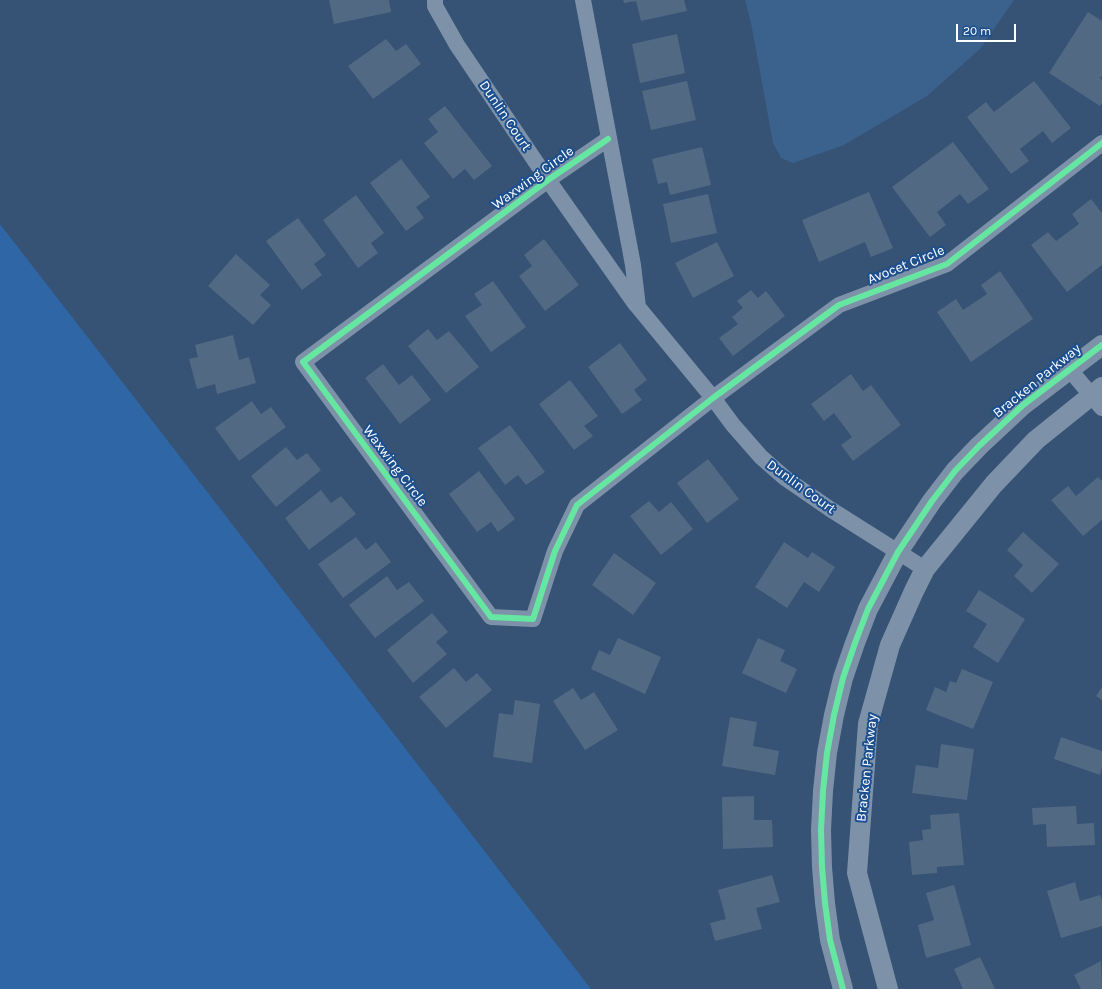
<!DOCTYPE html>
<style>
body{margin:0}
#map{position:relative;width:1102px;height:989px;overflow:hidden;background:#365274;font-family:Karla,sans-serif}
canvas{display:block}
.scale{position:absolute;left:956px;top:24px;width:60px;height:18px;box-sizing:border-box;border:2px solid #fff;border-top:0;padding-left:5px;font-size:12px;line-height:14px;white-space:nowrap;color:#fff;-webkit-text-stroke:3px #1b4f8f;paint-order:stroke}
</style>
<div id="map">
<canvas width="1102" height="989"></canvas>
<div class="scale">20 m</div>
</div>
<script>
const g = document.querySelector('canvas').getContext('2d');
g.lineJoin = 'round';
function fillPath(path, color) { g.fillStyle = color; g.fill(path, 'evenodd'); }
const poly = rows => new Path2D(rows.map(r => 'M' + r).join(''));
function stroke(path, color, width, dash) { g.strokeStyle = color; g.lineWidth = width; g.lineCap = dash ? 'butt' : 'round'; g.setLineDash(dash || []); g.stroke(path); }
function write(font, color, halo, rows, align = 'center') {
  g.font = font + ' Karla,sans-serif'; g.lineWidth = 4; g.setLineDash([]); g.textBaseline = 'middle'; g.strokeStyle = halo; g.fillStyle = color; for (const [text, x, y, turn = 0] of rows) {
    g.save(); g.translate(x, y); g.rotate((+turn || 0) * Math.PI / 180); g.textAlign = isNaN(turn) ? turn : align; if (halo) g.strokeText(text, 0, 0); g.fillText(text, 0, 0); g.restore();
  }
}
fillPath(poly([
 [0,224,103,357,591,989,0,989]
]), '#2f66a5');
fillPath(poly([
 [745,0,1014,0,980,49,927,96,844,145,793,163,781,158,773,143,751,23]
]), '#3b618d');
fillPath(poly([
 [329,0,389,0,391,12,334,24],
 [623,0,684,0,687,11,641,21,636,1,624,3],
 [1088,12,1102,21,1102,76,1100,78,1102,80,1102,103,1100,106,1049,73],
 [677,34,685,73,640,83,632,44],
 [386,39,396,51,406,44,421,64,373,99,348,66],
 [687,81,696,120,651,130,642,91],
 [1034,81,1071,128,1052,143,1043,131,1020,149,1029,161,1011,174,967,117,986,102,994,112],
 [445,106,492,166,474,180,465,169,453,179,424,143,438,132,428,119],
 [953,142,989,189,968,204,960,194,937,212,946,225,930,237,892,187],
 [702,147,711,185,670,195,667,182,658,184,652,159],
 [401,159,430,197,416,207,424,218,406,231,370,183],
 [869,192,893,248,871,257,865,242,819,262,802,220],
 [708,194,717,233,671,243,663,204],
 [356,195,384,233,371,243,378,253,358,268,323,220],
 [1091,199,1102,213,1102,265,1067,292,1031,245,1048,232,1056,241,1079,224,1072,214],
 [298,218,326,255,314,264,322,275,302,290,266,241],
 [544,239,579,285,545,311,519,276,532,266,524,255],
 [717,242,734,276,693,298,675,263],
 [236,254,270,285,260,295,271,305,253,325,208,286],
 [1000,271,1033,319,971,362,937,312,956,299,963,310,987,294,981,285],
 [493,281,526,327,491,352,465,316,482,305,474,294],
 [751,290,758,298,766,291,785,316,733,356,719,338,738,324,732,317,743,308,737,301],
 [428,329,437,340,449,331,479,367,446,393,408,346],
 [233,335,239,360,249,357,256,383,217,394,215,384,197,389,189,359,198,357,195,345],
 [620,343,647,380,634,390,642,400,622,414,588,367],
 [383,364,399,385,412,375,431,400,400,424,365,378],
 [851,374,863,391,871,385,901,425,853,461,841,445,852,437,834,413,824,421,811,404],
 [570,380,598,416,584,426,593,436,574,450,539,404],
 [252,401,261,414,271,407,286,427,239,461,215,428],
 [510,425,545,472,526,485,518,475,505,485,478,448],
 [286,447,297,460,307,453,321,470,276,507,251,476],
 [708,459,739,499,707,523,677,483],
 [479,471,515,519,498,532,491,522,477,532,449,494],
 [1098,477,1102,481,1102,520,1083,536,1051,500,1068,486,1076,496],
 [321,490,331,503,341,496,356,514,309,550,285,518],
 [649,501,659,512,671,502,693,529,661,555,630,516],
 [1023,532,1059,564,1032,593,1014,576,1023,565,1007,550],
 [356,537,366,550,376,542,391,562,343,598,318,564],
 [784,542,808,558,812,552,835,567,819,592,804,582,787,608,755,587],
 [614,553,656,583,633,615,592,585],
 [387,576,397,590,409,582,424,601,375,638,349,605],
 [979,590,1025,619,998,663,973,647,987,624,966,611],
 [432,613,448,632,436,642,447,654,413,683,387,650],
 [618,638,661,657,645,694,591,669,599,650,610,655],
 [758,638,785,650,780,661,797,669,786,693,742,673],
 [454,668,466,682,477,673,492,690,446,728,419,697],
 [962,669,993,682,973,729,926,710,935,687,946,692,950,681,956,683],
 [1102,687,1102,700,1096,696],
 [573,688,581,700,594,692,618,730,585,750,553,701],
 [515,700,540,704,532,763,493,757,499,713,513,715],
 [730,717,757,722,753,746,779,751,775,775,722,766],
 [1061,737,1102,751,1102,768,1100,775,1054,759],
 [941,744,974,749,967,800,912,793,916,765,938,768],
 [754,796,754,820,772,820,773,847,723,849,722,797],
 [1076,806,1077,824,1094,823,1095,845,1047,847,1046,824,1033,825,1032,808],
 [959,813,964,865,937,867,937,873,912,875,909,842,923,840,922,830,931,829,930,815],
 [772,875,780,902,756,908,762,929,715,941,710,923,726,919,718,890],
 [1075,882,1080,901,1100,895,1102,900,1102,926,1061,938,1047,891],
 [954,885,971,945,926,958,918,925,934,920,926,893],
 [980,957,995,989,963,989,954,969],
 [1101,961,1102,989,1081,989,1074,975]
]), '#526984');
stroke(poly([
 [435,0,435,6,457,45,548,180,636,305],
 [583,0,633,265,638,307,713,398,733,425,761,457,785,478,830,509,925,569],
 [608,139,548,180,303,362,491,617,533,619,555,551,577,505,713,398,839,305,947,264,1102,143],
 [1070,370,1102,408]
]), '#7d92a8', 16);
stroke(poly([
 [843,989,830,940,825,903,822,867,821,830,823,791,827,753,834,715,843,678,855,643,868,609,898,552,932,501,955,471,979,446,1023,405,1102,345],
 [888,989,857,873,868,724,890,645,914,591,925,569,994,484,1036,440,1102,387]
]), '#7d92a8', 20);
stroke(poly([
 [608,139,548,180,303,362,491,617,533,619,555,551,577,505,713,398,839,305,947,264,1102,143],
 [843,989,830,940,825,903,822,867,821,830,823,791,827,753,834,715,843,678,855,643,868,609,898,552,932,501,955,471,979,446,1023,405,1102,345]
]), '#66e7a1', 6);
write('14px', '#fff', '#1b4f8f', [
 ["Dunlin Court",505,116,56],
 ["Waxwing Circle",533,178,-36],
 ["Avocet Circle",906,265,-22],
 ["Bracken Parkway",1037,381,-39],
 ["Waxwing Circle",395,466,53],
 ["Dunlin Court",801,487,36],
 ["Bracken Parkway",867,768,-84]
]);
</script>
